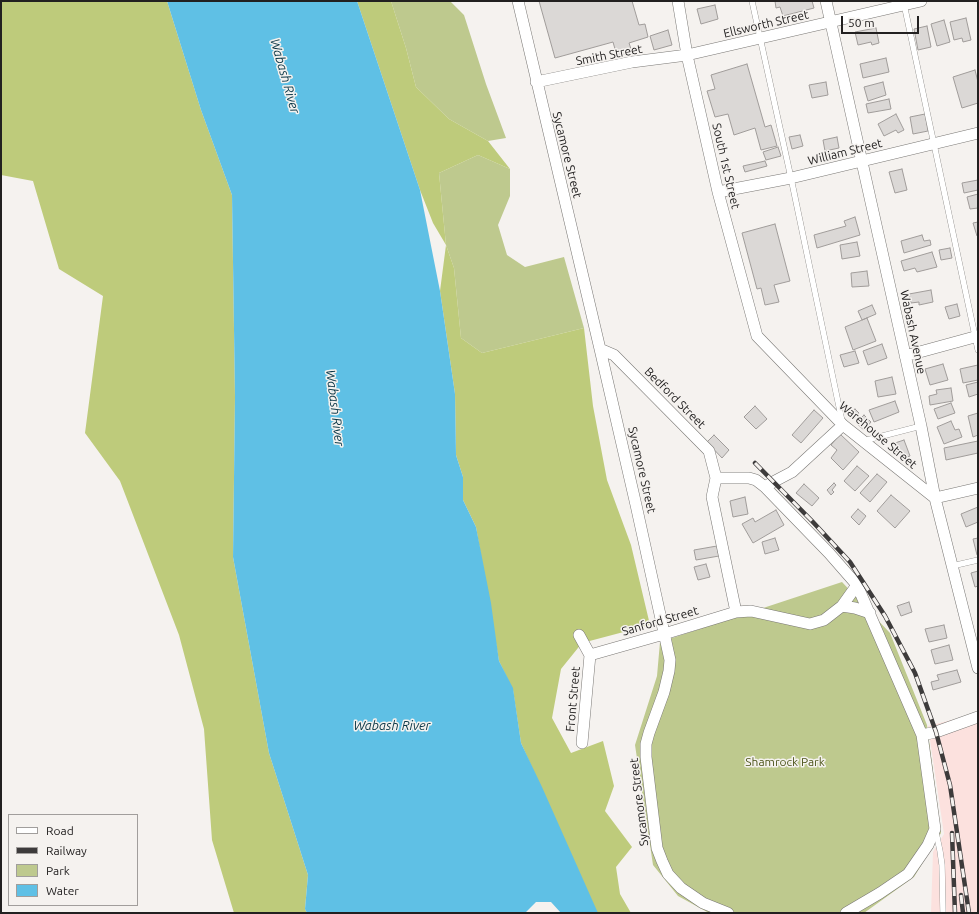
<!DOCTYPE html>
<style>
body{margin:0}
#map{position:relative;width:979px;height:914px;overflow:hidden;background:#f5f2ef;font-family:Ubuntu,sans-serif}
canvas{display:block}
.frame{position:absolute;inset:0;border:2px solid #222020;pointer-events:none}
.legend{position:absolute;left:8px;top:814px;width:130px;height:92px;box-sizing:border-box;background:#f5f2ef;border:1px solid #a19e9c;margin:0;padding:5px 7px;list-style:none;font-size:12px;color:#222020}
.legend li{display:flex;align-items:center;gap:8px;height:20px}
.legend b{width:20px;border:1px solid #a19e9c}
.scale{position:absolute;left:841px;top:16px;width:78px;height:18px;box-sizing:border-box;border:2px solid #222020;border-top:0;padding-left:5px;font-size:12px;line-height:14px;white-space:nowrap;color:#222020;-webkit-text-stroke:3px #f5f2ef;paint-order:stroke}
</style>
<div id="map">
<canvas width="979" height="914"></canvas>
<div class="frame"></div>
<ul class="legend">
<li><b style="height:5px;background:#fff"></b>Road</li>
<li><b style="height:5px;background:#3d3b3b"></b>Railway</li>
<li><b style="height:11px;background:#bec98e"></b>Park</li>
<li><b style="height:11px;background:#5fc0e5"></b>Water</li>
</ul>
<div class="scale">50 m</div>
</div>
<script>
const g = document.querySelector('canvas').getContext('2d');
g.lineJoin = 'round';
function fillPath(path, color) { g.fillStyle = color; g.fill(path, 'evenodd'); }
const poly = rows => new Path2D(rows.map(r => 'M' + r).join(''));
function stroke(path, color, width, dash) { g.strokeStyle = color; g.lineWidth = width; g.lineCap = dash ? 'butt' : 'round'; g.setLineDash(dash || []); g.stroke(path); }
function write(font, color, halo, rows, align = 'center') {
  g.font = font + ' Ubuntu,sans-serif'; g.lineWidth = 3; g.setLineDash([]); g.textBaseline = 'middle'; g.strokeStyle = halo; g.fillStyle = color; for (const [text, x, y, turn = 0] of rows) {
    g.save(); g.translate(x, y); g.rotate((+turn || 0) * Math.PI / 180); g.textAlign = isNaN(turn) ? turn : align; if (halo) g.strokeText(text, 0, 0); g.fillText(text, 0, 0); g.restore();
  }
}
fillPath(poly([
 [975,714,978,730,978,913,931,913,933,852,944,834,928,726]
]), '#fce1de');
fillPath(poly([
 [391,1,450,1,464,15,486,84,506,138,488,141,449,119,416,87,406,48],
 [478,155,510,169,510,196,498,225,507,255,525,267,564,257,584,328,482,353,461,338,454,268,446,245,439,173],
 [842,582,890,633,927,725,941,833,914,877,864,913,709,913,678,896,653,865,635,745,657,676,660,642]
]), '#bec98e');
fillPath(poly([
 [1,1,167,1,201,110,232,195,235,397,233,557,269,753,308,875,305,909,307,913,234,913,212,840,204,729,179,635,120,481,85,433,103,296,59,269,33,181,1,175],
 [357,1,391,1,406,48,416,87,449,119,488,141,510,169,478,155,439,173,446,245,454,268,461,338,482,353,584,328,593,406,607,480,631,545,650,625,582,643,561,669,552,718,571,753,603,741,614,786,605,811,632,847,616,867,620,894,631,913,597,913,521,743,513,690,499,661,476,527,463,500,463,477,456,455,455,394,440,291,446,245,433,223,420,190]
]), '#becb7b');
fillPath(poly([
 [167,1,357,1,420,190,440,291,455,394,456,455,463,477,463,500,476,527,491,603,499,661,513,688,521,743,542,787,598,913,561,913,551,902,536,902,525,913,307,913,305,909,308,875,269,753,233,557,235,397,232,195,201,110]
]), '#5fc0e5');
const building = poly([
 [539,1,632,1,639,25,645,24,648,37,629,43,632,52,617,56,613,42,555,58,539,1],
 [775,1,812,1,814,8,783,16,780,7,776,8,775,1],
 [715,5,718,19,701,24,697,9,715,5],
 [966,18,971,40,963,42,962,38,954,40,950,22,966,18],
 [944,20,950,42,937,46,931,24,944,20],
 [927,26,931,47,918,50,914,29,927,26],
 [876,28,879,43,872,45,871,42,858,45,855,32,876,28],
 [668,30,672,45,654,50,650,36,668,30],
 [886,58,889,72,863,78,860,64,886,58],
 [747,64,765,127,771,125,777,146,761,150,755,128,734,135,728,114,715,117,707,91,715,89,711,75,747,64],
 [975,70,978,82,978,103,962,108,953,77,975,70],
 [826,82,828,95,812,98,809,85,826,82],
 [883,82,886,95,868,101,864,87,883,82],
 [889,99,891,109,868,113,866,104,889,99],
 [896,114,904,130,898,133,896,130,884,136,878,124,896,114],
 [925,114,928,131,913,134,910,117,925,114],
 [800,135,803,146,792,149,789,137,800,135],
 [837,137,839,148,825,151,823,140,837,137],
 [778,147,781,156,766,160,763,152,778,147],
 [765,161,767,166,745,172,743,166,765,161],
 [902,169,907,190,895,193,889,172,902,169],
 [978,180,978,190,964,193,962,183,978,180],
 [978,194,978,208,970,209,967,197,978,194],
 [855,217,860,235,817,248,814,235,846,226,844,221,855,217],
 [978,222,978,236,977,236,973,223,978,222],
 [775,224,790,281,774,285,779,302,765,305,761,288,757,289,742,233,775,224],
 [922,235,924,241,930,240,931,245,904,253,901,241,922,235],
 [857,242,860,256,842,259,840,245,857,242],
 [950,248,952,258,941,260,939,250,950,248],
 [932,252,937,267,917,272,915,268,904,271,901,261,932,252],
 [867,271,869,286,852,287,851,273,867,271],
 [931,290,933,302,919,305,919,302,911,303,909,294,931,290],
 [957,304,960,316,949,319,945,307,957,304],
 [872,305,876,314,862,320,858,311,872,305],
 [867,318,876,341,853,350,845,327,867,318],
 [882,344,887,358,868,365,863,351,882,344],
 [855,351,859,363,844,367,840,355,855,351],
 [943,364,948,380,930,385,925,369,943,364],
 [978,365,978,380,963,383,960,369,978,365],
 [892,377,896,394,878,397,875,381,892,377],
 [978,382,978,394,969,397,966,385,978,382],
 [951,388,953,401,930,405,929,396,937,394,936,390,951,388],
 [895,401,899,412,874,422,869,410,895,401],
 [951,403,955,413,938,419,934,409,951,403],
 [755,406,767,419,756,429,744,417,755,406],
 [855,409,859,413,854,419,849,414,855,409],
 [814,410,823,418,801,443,792,435,814,410],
 [978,413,978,435,973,437,968,416,978,413],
 [864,415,871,422,864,430,856,423,864,415],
 [951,421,955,430,959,429,962,437,944,444,937,427,951,421],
 [840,434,859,452,843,470,831,458,837,450,831,445,840,434],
 [714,435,729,450,722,458,707,442,714,435],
 [904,440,910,456,902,459,900,451,895,452,892,444,904,440],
 [978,441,978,453,946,460,944,448,978,441],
 [857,466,869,476,855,491,844,481,857,466],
 [877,474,887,482,870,502,860,493,877,474],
 [834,483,836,485,832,490,834,492,831,495,827,490,834,483],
 [804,484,819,498,812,506,796,493,804,484],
 [891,495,910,511,895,528,877,511,891,495],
 [745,497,748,514,733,517,730,501,745,497],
 [978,507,978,522,966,527,961,514,978,507],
 [858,509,866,516,859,525,851,517,858,509],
 [776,510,784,525,753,543,742,524,753,518,755,522,776,510],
 [775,538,779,550,765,554,762,542,775,538],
 [978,538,978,555,977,555,973,539,978,538],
 [717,546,719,556,696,560,694,550,717,546],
 [706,564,710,577,698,580,694,567,706,564],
 [978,571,978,586,975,587,971,573,978,571],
 [909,602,912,612,901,616,897,606,909,602],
 [944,625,947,638,929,642,925,629,944,625],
 [949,645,953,660,935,664,931,650,949,645],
 [957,670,961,682,933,690,931,682,939,680,937,675,957,670]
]);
fillPath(building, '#dbd8d6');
stroke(building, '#a09c9a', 1);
const lane = poly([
 [752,1,791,178,842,421],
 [904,4,978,350],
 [863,441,921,426],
 [952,566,978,560],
 [936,832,940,851,942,865,943,913]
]);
const street = poly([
 [518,1,600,349,636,505,670,660,669,671,664,692,649,733,646,744,646,757,657,848,662,861,668,874,681,888,703,903,728,913],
 [678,1,687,55,718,192,757,336,843,425,935,498,978,488],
 [826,1,921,426,935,498,978,668],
 [536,82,632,62,687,55,921,1],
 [718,192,791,178,978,133],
 [600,349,614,355,709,451,716,478,712,497,736,612],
 [905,356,978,336],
 [716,478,749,478,756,480,765,487,773,482,792,472,843,425],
 [842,606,855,608,870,613],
 [579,635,590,655,582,743],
 [590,655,664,634,736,612,751,611,810,624,824,620,842,606,857,585,829,553,765,487],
 [922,735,936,732,978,717],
 [846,913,880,893,908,874,928,845,935,829,922,735,857,585]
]);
stroke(lane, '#7a7875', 6);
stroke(street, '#7a7875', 12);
stroke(lane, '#fff', 5.5);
stroke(street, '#fff', 11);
const rail = poly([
 [755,463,812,521,850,562,885,616,915,673,936,732,950,785,969,913],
 [952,833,955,913],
 [961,895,963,913]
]);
stroke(rail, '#3d3b3b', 4.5);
stroke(rail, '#f5f2ef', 3, [9]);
write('12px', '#222020', '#f5f2ef', [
 ["Ellsworth Street",766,24,-13],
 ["Smith Street",609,55,-11],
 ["William Street",845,152,-14],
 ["Sycamore Street",567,155,76],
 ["South 1st Street",726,166,77],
 ["Wabash Avenue",913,332,78],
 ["Bedford Street",675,398,45],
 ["Warehouse Street",878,435,40],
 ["Sycamore Street",642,470,77],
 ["Sanford Street",660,621,-16],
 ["Front Street",573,699,-85],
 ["Sycamore Street",639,802,-97]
]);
write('12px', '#4c5419', '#f5f2ef', [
 ["Shamrock Park",785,762]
]);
write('italic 13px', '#0a3747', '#f5f2ef', [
 ["Wabash River",285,76,74],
 ["Wabash River",335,408,83],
 ["Wabash River",392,726]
]);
</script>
